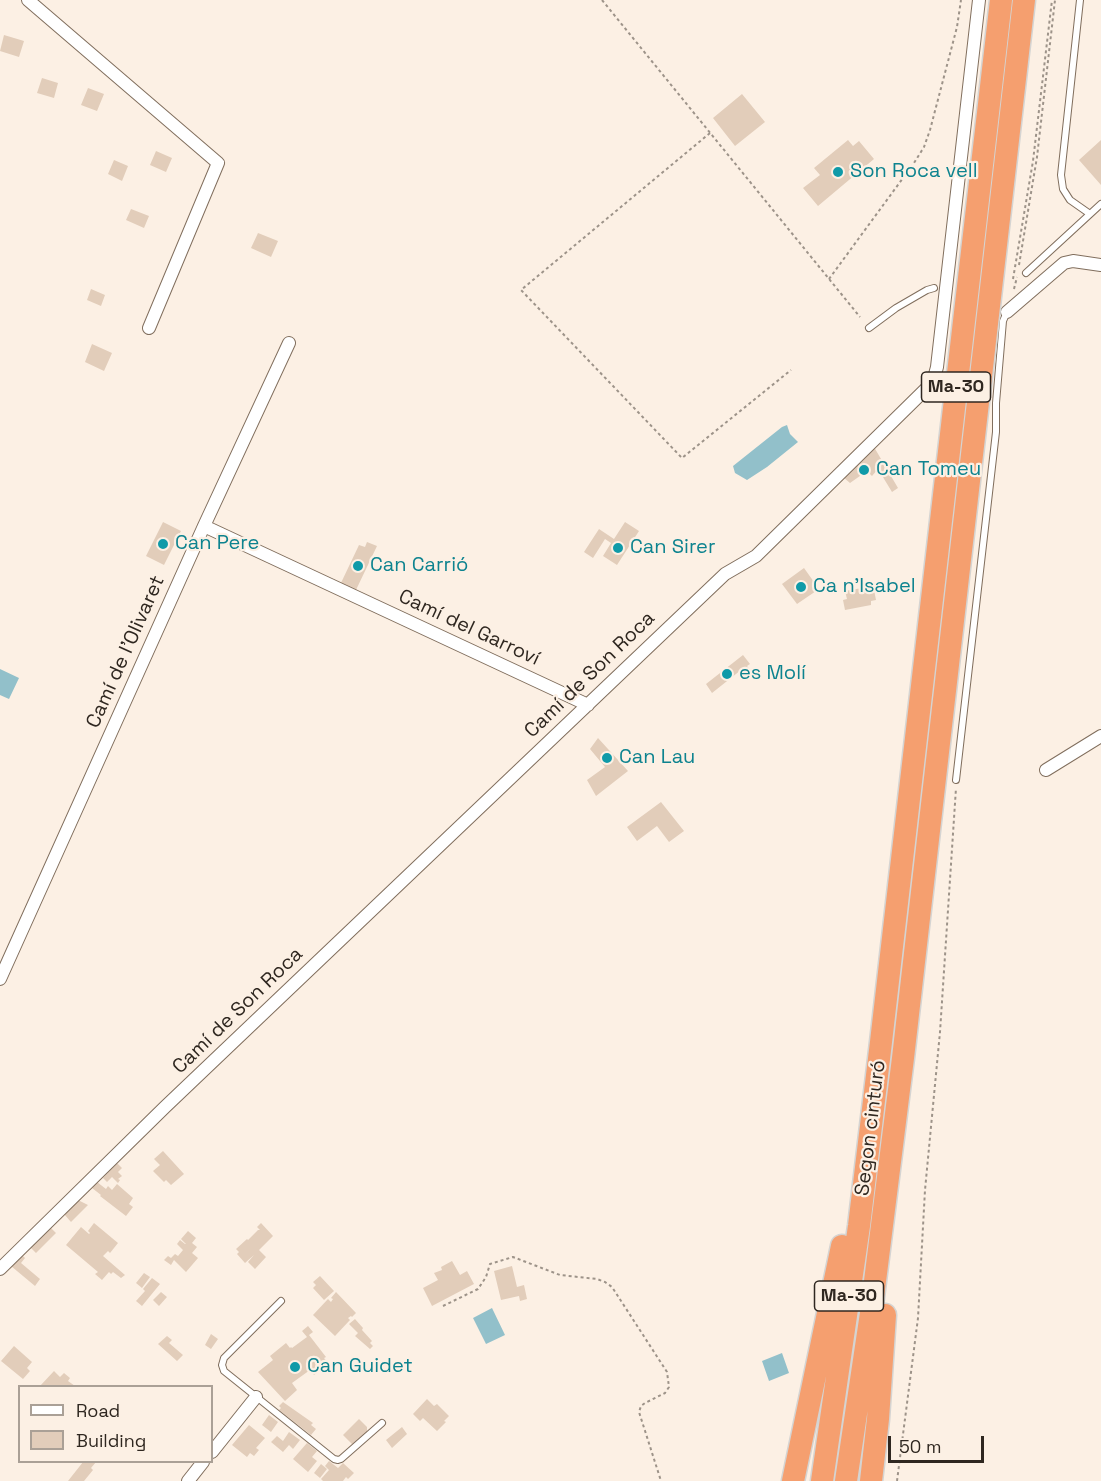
<!DOCTYPE html>
<meta charset="utf-8">
<style>
body{margin:0}
#map{position:relative;width:1101px;height:1481px;overflow:hidden;background:#fcf0e4;font-family:"Space Grotesk",sans-serif}
canvas{display:block}
.legend{position:absolute;left:18px;top:1385px;width:195px;height:78px;box-sizing:border-box;background:#fcf0e4;border:2px solid #aaa096;margin:0;padding:8px 10px;list-style:none;font-size:18px;color:#2f2720}
.legend li{display:flex;align-items:center;gap:12px;height:30px}
.legend b{width:30px;border:2px solid #aaa096}
.scale{position:absolute;left:888px;top:1436px;width:96px;height:27px;box-sizing:border-box;border:3px solid #2f2720;border-top:0;padding-left:8px;font-size:18px;line-height:21px;white-space:nowrap;color:#2f2720;-webkit-text-stroke:4px #fcf0e4;paint-order:stroke}
</style>
<div id="map">
<canvas width="1101" height="1481"></canvas>
<ul class="legend">
<li><b style="height:8px;background:#fff"></b>Road</li>
<li><b style="height:16px;background:#e2cdba"></b>Building</li>
</ul>
<div class="scale">50 m</div>
</div>
<script>
const g = document.querySelector('canvas').getContext('2d');
g.lineJoin = 'round';
function fillPath(path, color) { g.fillStyle = color; g.fill(path, 'evenodd'); }
const poly = rows => new Path2D(rows.map(r => 'M' + r).join(''));
function stroke(path, color, width, dash) { g.strokeStyle = color; g.lineWidth = width; g.lineCap = dash ? 'butt' : 'round'; g.setLineDash(dash || []); g.stroke(path); }
function write(font, color, halo, rows, align = 'center') {
  g.font = font + ' "Space Grotesk",sans-serif'; g.lineWidth = 4.5; g.setLineDash([]); g.textBaseline = 'middle'; g.strokeStyle = halo; g.fillStyle = color; for (const [text, x, y, turn = 0] of rows) {
    g.save(); g.translate(x, y); g.rotate((+turn || 0) * Math.PI / 180); g.textAlign = isNaN(turn) ? turn : align; if (halo) g.strokeText(text, 0, 0); g.fillText(text, 0, 0); g.restore();
  }
}
fillPath(poly([
 [787,425,790,434,798,442,767,467,747,480,735,473,733,466,782,427],
 [0,669,19,678,9,699,0,695],
 [492,1308,505,1335,486,1344,473,1318],
 [782,1353,789,1373,769,1381,762,1361]
]), '#92c0ca');
fillPath(poly([
 [4,35,24,41,19,57,0,51],
 [42,78,58,83,54,98,37,93],
 [88,88,104,94,97,111,81,105],
 [742,94,765,122,735,146,713,118],
 [848,140,853,146,859,141,874,159,818,206,803,188,820,175,814,168],
 [1101,140,1101,185,1079,160],
 [156,151,172,158,166,172,150,165],
 [114,160,128,166,122,181,108,174],
 [131,209,149,216,144,228,126,220],
 [258,233,278,241,271,257,251,248],
 [91,289,105,295,101,306,87,300],
 [92,344,112,353,104,371,85,362],
 [874,447,898,488,892,492,878,469,872,476,867,471,850,483,843,477],
 [163,522,181,531,164,565,146,556],
 [625,522,639,531,617,565,603,556,611,543,605,539,593,558,584,552,599,529,614,539],
 [367,542,377,546,355,592,340,585,359,545,365,547],
 [804,568,819,589,797,604,782,584],
 [868,587,869,591,874,590,876,600,871,601,871,605,845,610,843,600,847,599,845,591],
 [743,655,750,664,747,666,752,672,746,676,741,670,712,693,706,684],
 [598,738,628,771,596,796,587,780,605,767,590,749],
 [661,802,684,831,669,842,657,826,637,841,627,827],
 [163,1151,184,1174,171,1185,166,1180,164,1182,153,1171,160,1165,154,1159],
 [117,1163,122,1168,118,1172,122,1176,118,1179,120,1180,118,1183,112,1177,107,1182,103,1178],
 [97,1182,106,1189,108,1186,112,1190,117,1184,133,1198,129,1204,133,1207,126,1216,100,1196,101,1195,92,1188],
 [78,1200,88,1205,71,1222,64,1214],
 [94,1223,118,1243,110,1253,108,1251,103,1256,125,1275,121,1278,113,1272,111,1274,109,1272,102,1280,95,1274,98,1272,66,1245,81,1227,89,1234,90,1233,88,1231],
 [261,1223,273,1236,259,1250,266,1257,255,1269,248,1262,254,1255,245,1263,237,1254,239,1252,236,1249,247,1239,248,1240,258,1230,260,1230,257,1227],
 [50,1227,56,1233,36,1253,30,1247],
 [188,1231,196,1238,192,1243,197,1247,192,1253,198,1258,186,1272,174,1260,171,1265,164,1260,168,1256,171,1258,175,1254,178,1256,183,1250,177,1244,180,1240,185,1244,186,1244,181,1239],
 [22,1255,25,1258,21,1263,40,1279,35,1286,11,1266],
 [452,1261,460,1275,467,1271,474,1284,432,1306,423,1288,438,1280,434,1273,442,1270,441,1267],
 [512,1266,517,1287,524,1285,527,1299,520,1301,519,1296,501,1300,494,1271],
 [144,1273,150,1277,142,1288,136,1283],
 [320,1276,334,1291,324,1300,313,1288,316,1285,313,1282],
 [152,1278,160,1284,142,1306,136,1301,145,1291,143,1289],
 [161,1292,167,1297,159,1306,153,1300],
 [336,1292,356,1313,352,1317,351,1316,348,1318,350,1320,335,1336,313,1315,328,1299,331,1302,333,1299,331,1298],
 [355,1319,363,1328,362,1330,372,1341,370,1343,373,1346,370,1349,355,1336,358,1333,349,1324],
 [308,1326,313,1332,309,1335,326,1357,324,1358,329,1364,314,1375,310,1370,292,1383,297,1390,285,1401,258,1372,273,1360,270,1356,286,1343,290,1348,291,1347,292,1348,307,1337,302,1331],
 [211,1334,218,1339,211,1349,205,1345],
 [167,1336,172,1340,169,1343,183,1355,177,1361,158,1344],
 [14,1346,32,1362,27,1368,30,1371,23,1379,1,1361],
 [54,1371,60,1377,64,1373,70,1378,68,1381,75,1386,40,1386],
 [427,1399,434,1406,437,1404,449,1416,444,1421,446,1422,437,1431,423,1418,420,1421,413,1414],
 [283,1402,313,1423,311,1425,316,1429,311,1435,279,1410,281,1408,279,1406],
 [269,1415,278,1422,271,1432,262,1425],
 [359,1419,367,1427,367,1432,353,1445,343,1435],
 [249,1425,265,1438,256,1448,259,1450,254,1456,250,1453,247,1457,232,1445],
 [402,1427,407,1434,392,1448,386,1440],
 [289,1432,300,1440,293,1449,289,1445,283,1452,271,1442,277,1436,283,1441],
 [307,1443,317,1451,312,1457,317,1461,308,1472,293,1459],
 [329,1461,338,1468,343,1463,354,1473,348,1479,346,1477,343,1481,323,1481,321,1479,329,1470,330,1471,325,1466],
 [83,1462,96,1462,91,1468,93,1470,84,1481,68,1481],
 [321,1464,327,1469,320,1478,314,1473]
]), '#e2cdba');
const lane = poly([
 [1080,0,1061,175,1063,189,1070,200,1090,214],
 [1026,273,1101,204],
 [869,328,896,308,927,290,934,288],
 [956,780,996,432,996,403,1003,321,1007,312],
 [281,1301,224,1358,222,1365,224,1371,334,1459,338,1460,341,1459,382,1423]
]);
const street = poly([
 [28,0,218,163,149,328],
 [1007,312,1064,263,1073,261,1101,265],
 [204,526,588,705],
 [1046,770,1101,736],
 [0,979,204,526,289,343],
 [0,1269,165,1107,725,574,756,556,933,382,937,367,979,0],
 [212,1452,256,1397],
 [188,1481,203,1462]
]);
const highway = poly([
 [793,1481,842,1246],
 [822,1481,859,1226,881,1042,1001,0],
 [846,1481,871,1313,903,1058,1024,0],
 [871,1481,878,1419,885,1315]
]);
stroke(lane, '#806e5d', 8);
stroke(street, '#806e5d', 14);
stroke(highway, '#d5d4d2', 25);
stroke(poly([
 [602,0,860,317],
 [710,133,521,290,682,458,791,370],
 [1019,265,1037,157,1055,0],
 [829,279,914,163,924,147,930,130,957,27,961,0],
 [1013,279,1033,161,1052,0],
 [1014,289,1017,277],
 [443,1306,478,1289,486,1277,490,1264,513,1257,560,1275,597,1279,605,1282,612,1287,667,1372,669,1387,665,1393,645,1403,641,1406,639,1412,661,1481],
 [897,1481,918,1318,925,1190,940,1032,956,788]
]), '#9d9389', 2, [3, 3]);
stroke(lane, '#fff', 6);
stroke(street, '#fff', 12);
stroke(highway, '#f59f6f', 22);
for (const [x, y, r, color] of [
 [838,172,6,"#0f9aa8"],
 [864,470,6,"#0f9aa8"],
 [163,544,6,"#0f9aa8"],
 [618,548,6,"#0f9aa8"],
 [358,566,6,"#0f9aa8"],
 [801,587,6,"#0f9aa8"],
 [727,674,6,"#0f9aa8"],
 [607,758,6,"#0f9aa8"],
 [295,1367,6,"#0f9aa8"]
]) { const dot = new Path2D(); dot.arc(x, y, r, 0, 2 * Math.PI); g.fillStyle = color; g.fill(dot); stroke(dot, '#fcf0e4', 2); }
for (const [x, y, w] of [
 [956,387,69],
 [849,1296,69]
]) { const box = new Path2D(); box.roundRect(x - w / 2, y - 15, w, 30, 4.5); g.fillStyle = '#fcf0e4'; g.fill(box); stroke(box, '#2f2720', 1.5); }
write('bold 18px', '#2f2720', null, [
 ["Ma-30",956,387],
 ["Ma-30",849,1296]
]);
write('20px', '#0d838f', '#fcf0e4', [
 ["Son Roca vell",850,172],
 ["Can Tomeu",876,470],
 ["Can Pere",175,544],
 ["Can Sirer",630,548],
 ["Can Carrió",370,566],
 ["Ca n'Isabel",813,587],
 ["es Molí",739,674],
 ["Can Lau",619,758],
 ["Can Guidet",307,1367]
], 'left');
write('20px', '#2f2720', '#fcf0e4', [
 ["Camí del Garroví",469,628,25],
 ["Camí de l'Olivaret",126,652,-66],
 ["Camí de Son Roca",590,675,-44],
 ["Camí de Son Roca",238,1011,-44],
 ["Segon cinturó",871,1128,-83]
]);
</script>
